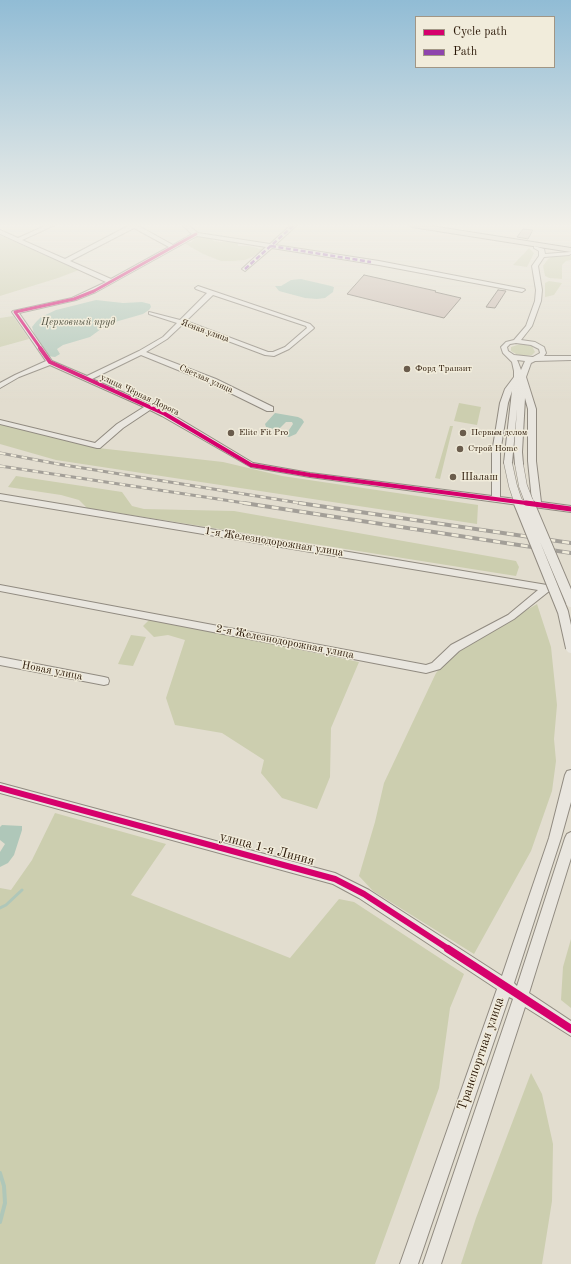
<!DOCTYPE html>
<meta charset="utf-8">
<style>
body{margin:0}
#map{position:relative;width:571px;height:1264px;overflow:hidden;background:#e2ddcf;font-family:"Old Standard TT",serif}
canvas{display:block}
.legend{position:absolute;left:415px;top:16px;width:140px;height:52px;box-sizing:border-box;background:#f1ecdb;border:1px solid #a19685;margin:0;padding:5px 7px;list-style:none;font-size:12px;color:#291605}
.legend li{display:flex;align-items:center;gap:8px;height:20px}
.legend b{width:20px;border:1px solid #a19685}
</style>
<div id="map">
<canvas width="571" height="1264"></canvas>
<ul class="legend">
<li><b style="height:5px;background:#d6006c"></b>Cycle path</li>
<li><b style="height:5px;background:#8e44ad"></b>Path</li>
</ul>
</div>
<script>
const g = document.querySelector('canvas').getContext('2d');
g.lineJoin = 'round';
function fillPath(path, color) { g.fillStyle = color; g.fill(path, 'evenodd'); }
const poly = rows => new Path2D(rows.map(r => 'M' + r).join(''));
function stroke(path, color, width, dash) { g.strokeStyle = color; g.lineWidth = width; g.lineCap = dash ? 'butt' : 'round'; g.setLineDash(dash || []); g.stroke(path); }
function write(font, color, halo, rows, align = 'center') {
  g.font = font + ' "Old Standard TT",serif'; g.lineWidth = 3; g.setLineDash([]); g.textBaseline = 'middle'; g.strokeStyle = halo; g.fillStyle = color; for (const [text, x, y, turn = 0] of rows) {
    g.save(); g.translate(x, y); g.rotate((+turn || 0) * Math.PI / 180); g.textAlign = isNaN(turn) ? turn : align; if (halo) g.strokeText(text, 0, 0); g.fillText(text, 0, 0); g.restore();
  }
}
fillPath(poly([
 [0,235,79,270,58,278,0,296],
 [200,236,211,238,214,241,221,242,227,241,238,243,238,246,250,246,260,249,267,247,254,256,245,260,233,261,221,261,203,254,184,243,191,242,194,240,193,238],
 [529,248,534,253,527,267,513,265],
 [565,255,571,256,571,260,566,261,562,265,562,279,549,278,545,276,543,266,548,259,553,256],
 [549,281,562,283,554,295,545,297,545,283],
 [13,316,29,339,0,347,0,318],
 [520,344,532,346,535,352,532,355,524,356,516,354,511,351,511,347],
 [459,403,481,407,477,425,454,421],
 [0,424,98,448,223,462,282,476,478,505,477,524,56,460,0,444],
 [450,426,453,426,440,479,435,478],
 [16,476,122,492,132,506,144,509,234,511,516,561,519,567,516,576,87,508,79,500,61,495,8,487],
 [537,604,551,647,557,705,554,739,556,761,552,791,531,851,474,954,373,891,359,876,375,822,384,783,436,673,452,654],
 [150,619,359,662,331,728,330,777,317,809,282,798,261,773,264,760,222,733,175,725,166,698,185,640,168,635,154,637,143,626],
 [131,635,146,637,133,666,118,664],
 [55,813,166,844,131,895,290,958,339,899,354,902,464,974,450,1008,439,1088,375,1264,0,1264,0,888,11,890,32,860],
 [571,939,571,1008,561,1000,563,967],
 [531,1073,542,1094,553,1144,552,1201,542,1264,461,1264,476,1218]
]), '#ccceaf');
fillPath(poly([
 [301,279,331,286,334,287,333,292,325,298,317,299,305,298,279,291,275,286,281,286,291,280],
 [96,300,123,303,142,302,150,304,151,307,149,310,143,314,108,324,90,337,63,345,57,349,60,354,55,357,47,356,34,333,32,327,36,322,41,317,56,310],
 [275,413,298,417,302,419,304,422,296,434,289,437,286,436,287,433,293,424,292,422,286,422,278,430,266,427,265,424],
 [2,825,22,826,22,830,14,855,8,863,0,867,0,852,5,844,0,840,0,827]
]), '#afc7b9');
stroke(poly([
 [0,908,6,905,22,890]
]), '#afc7b9', 3);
stroke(poly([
 [0,1173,4,1186,5,1203,0,1222]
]), '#afc7b9', 4);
const building = poly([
 [523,229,533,230,528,239,517,237,523,229],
 [364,275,436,291,435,292,461,298,444,318,347,294,364,275],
 [498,290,506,291,495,308,486,307,498,290]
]);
fillPath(building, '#cabab0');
stroke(building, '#767066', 1);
const minor = poly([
 [47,225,55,225,22,240,65,259,130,225,137,225,173,245,192,234,182,225,188,225,198,233,270,244,291,225,297,225,275,245,379,261,524,289,525,290,522,292,379,265,272,248,245,271,242,269,243,268,266,247,197,236,96,292,76,300,19,313,52,361,87,376,139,351,163,337,177,323,149,314,149,312,180,320,207,293,196,289,195,288,198,286,310,324,314,328,313,329,289,349,274,356,265,355,183,324,167,339,146,352,216,379,273,407,273,411,267,411,210,383,141,355,92,379,168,412,253,463,310,473,492,496,492,453,500,403,505,389,514,377,514,371,512,362,503,353,501,347,506,342,514,340,526,326,535,301,536,290,532,266,539,256,539,251,534,248,534,246,544,249,545,254,571,252,571,254,569,255,544,257,538,266,542,290,541,301,532,326,521,340,535,342,544,347,546,353,544,356,571,356,571,360,535,361,531,363,526,377,536,409,536,461,541,502,571,506,571,512,310,477,251,467,162,416,150,410,123,428,100,448,97,448,0,424,0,420,95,443,117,424,144,407,50,365,19,377,0,388,0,383,15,375,46,361,12,312,13,311,72,298,106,282,0,234,0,230,18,238,47,225],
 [134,228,169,247,111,279,70,261,134,228],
 [213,295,306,326,307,328,285,347,273,352,268,352,186,321,213,295],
 [516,343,531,345,539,349,540,353,533,357,514,355,508,351,507,347,510,344,516,343],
 [517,360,525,361,521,370,518,362,517,360],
 [512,391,504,463,508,465,512,463,517,409,514,452,515,464,519,466,523,464,522,452,525,398,528,409,528,461,532,501,500,497,500,453,508,403,512,391],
 [0,494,547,585,554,587,556,589,554,591,548,592,514,619,459,651,440,669,426,673,0,591,0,585,426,665,432,663,451,645,508,615,538,590,0,500,0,494],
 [0,657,104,677,108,678,109,681,108,684,104,685,0,665,0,657],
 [571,770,571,802,561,838,514,983,517,986,565,838,567,834,571,832,571,858,529,993,571,1021,571,1036,525,1007,441,1264,423,1264,513,999,509,997,418,1264,400,1264,497,989,359,898,333,884,0,793,0,783,335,873,369,890,502,976,549,838,565,775,567,771,571,770]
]);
const major = poly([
 [409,225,425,225,571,248,571,252,412,227,409,225]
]);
stroke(minor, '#918b81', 2);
stroke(major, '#767066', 2);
fillPath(minor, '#e9e6df');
fillPath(major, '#dcd6ca');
const railFar1 = poly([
 [0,453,58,464,306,504],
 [0,466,251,504]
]);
const rail = poly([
 [244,503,571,553],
 [299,503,571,543]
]);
stroke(railFar1, '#a39f98', 3);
stroke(rail, '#a39f98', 4);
stroke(railFar1, '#f1ecdb', 2, [5.5]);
stroke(rail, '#f1ecdb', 2.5, [7]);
const minorBridgeFar1 = poly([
 [508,463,513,486,519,504],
 [519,464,523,486,530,504]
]);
const minorBridge = poly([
 [519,503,563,612,571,648],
 [529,503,571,602]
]);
stroke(minorBridgeFar1, '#918b81', 9, []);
stroke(minorBridge, '#918b81', 12, []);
stroke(minorBridgeFar1, '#e9e6df', 8);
stroke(minorBridge, '#e9e6df', 10);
stroke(poly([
 [271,246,371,262],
 [245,269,294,225]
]), '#8e44ad', 2.5, [5, 2.5]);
stroke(poly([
 [41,349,15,312,74,299,94,291,196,234]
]), '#d6006c', 3);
stroke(poly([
 [40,348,50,362,165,414,251,465,310,475,534,504]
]), '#d6006c', 4);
stroke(poly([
 [526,503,571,509]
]), '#d6006c', 5);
stroke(poly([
 [0,788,335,879,364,894,450,950]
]), '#d6006c', 6);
stroke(poly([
 [448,949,571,1029]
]), '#d6006c', 8);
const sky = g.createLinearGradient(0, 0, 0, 402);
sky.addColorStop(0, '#91bcd5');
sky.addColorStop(0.56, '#f2f0e9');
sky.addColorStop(1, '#f2f0e900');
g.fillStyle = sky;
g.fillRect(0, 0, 571, 402);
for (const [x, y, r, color] of [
 [407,369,4,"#6a5c4c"],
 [231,433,4,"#6a5c4c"],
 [463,433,4,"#6a5c4c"],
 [460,449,4,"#6a5c4c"],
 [453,477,4,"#6a5c4c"]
]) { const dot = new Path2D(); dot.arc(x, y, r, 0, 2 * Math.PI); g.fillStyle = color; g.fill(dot); stroke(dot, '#f1ecdb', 1.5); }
write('9px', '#291605', '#f1ecdb', [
 ["Ясная улица",205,331,20],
 ["Светлая улица",206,379,24],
 ["улица Чёрная Дорога",140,395,25]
]);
write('9px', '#291605', '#f1ecdb', [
 ["Форд Транзит",415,369],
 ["Elite Fit Pro",239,433],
 ["Первым делом",471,433],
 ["Строй Home",468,449]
], 'left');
write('italic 10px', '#505141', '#f1ecdb', [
 ["Церковный пруд",78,322]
]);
write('11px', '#291605', '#f1ecdb', [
 ["Шалаш",461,477]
], 'left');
write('11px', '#291605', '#f1ecdb', [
 ["1-я Железнодорожная улица",274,542,9],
 ["2-я Железнодорожная улица",285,642,11],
 ["Новая улица",52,671,11]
]);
write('13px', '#291605', '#f1ecdb', [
 ["улица 1-я Линия",267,849,15],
 ["Транспортная улица",481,1054,-71]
]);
</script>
